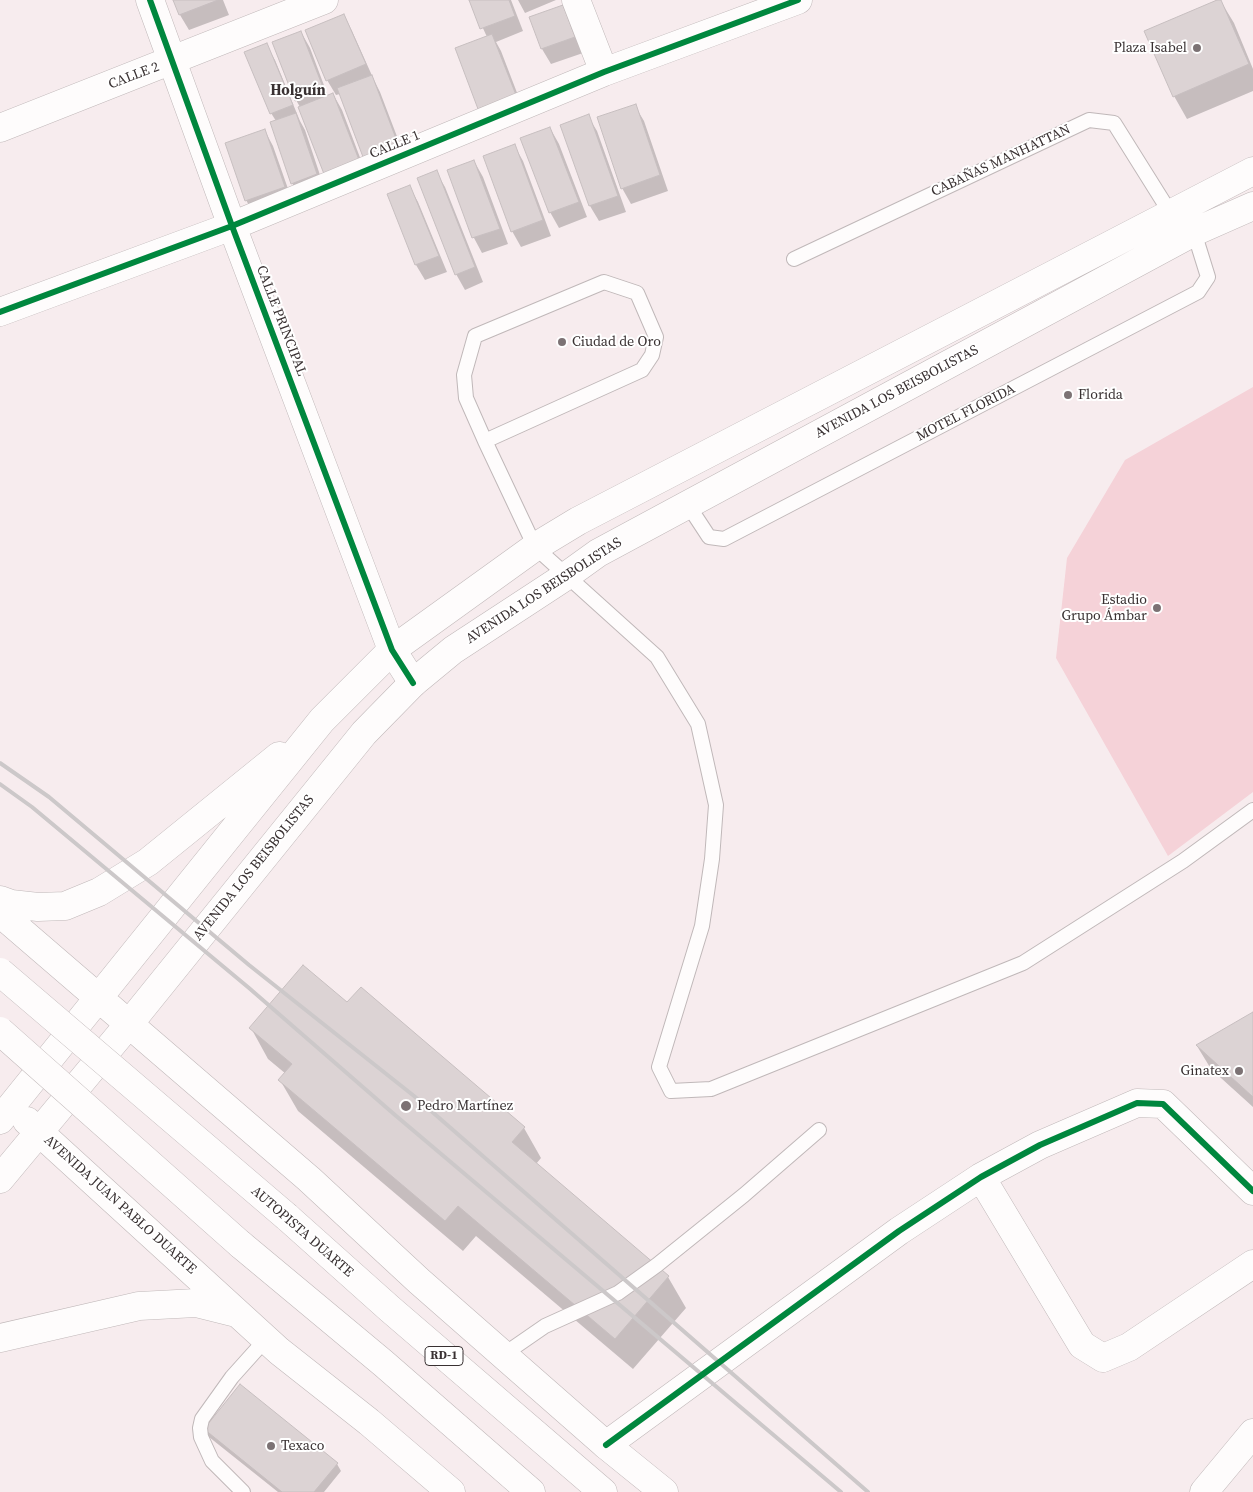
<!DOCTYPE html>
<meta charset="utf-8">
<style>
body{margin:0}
canvas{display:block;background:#f7ecee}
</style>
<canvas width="1253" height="1492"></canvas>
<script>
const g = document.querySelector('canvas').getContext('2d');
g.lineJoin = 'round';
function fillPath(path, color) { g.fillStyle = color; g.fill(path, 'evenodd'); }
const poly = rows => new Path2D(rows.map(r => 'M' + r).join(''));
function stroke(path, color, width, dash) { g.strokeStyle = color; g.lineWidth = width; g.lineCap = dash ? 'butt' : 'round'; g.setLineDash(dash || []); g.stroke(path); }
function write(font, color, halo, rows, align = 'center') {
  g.font = font + ' "Source Serif 4",serif'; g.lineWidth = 4; g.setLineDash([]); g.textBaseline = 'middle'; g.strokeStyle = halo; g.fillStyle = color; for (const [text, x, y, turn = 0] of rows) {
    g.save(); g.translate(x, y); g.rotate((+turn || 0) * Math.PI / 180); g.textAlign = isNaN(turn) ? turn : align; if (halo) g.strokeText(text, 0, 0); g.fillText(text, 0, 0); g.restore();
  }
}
fillPath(poly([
 [1253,387,1253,792,1168,856,1056,658,1067,558,1125,460]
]), '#f5d2d8');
fillPath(poly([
 [174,0,223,0,229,15,189,30,180,15],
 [470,0,511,0,523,31,496,42,501,51,524,111,479,109,456,49,487,37],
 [518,0,556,0,525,13],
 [1220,0,1234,23,1253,69,1253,91,1187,119,1174,96],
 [563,6,571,22,583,53,551,64,542,49,531,18],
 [344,15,352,31,374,80,380,92,406,160,340,94,336,95,327,80],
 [301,32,310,48,328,96,333,94,342,110,367,176,300,107,296,100],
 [266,45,275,60,300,121,305,130,325,190,301,199,292,183,276,121,271,113],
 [635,106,644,121,668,191,631,204,622,188],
 [588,116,597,131,626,212,599,221,590,206,562,125],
 [550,128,559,144,587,217,559,228,550,212],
 [265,131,273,146,293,203,255,216,246,200],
 [514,145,523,161,551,236,521,247,512,231],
 [474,161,483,177,508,244,482,253,474,238,448,171],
 [436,172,445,187,483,282,465,290,456,274],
 [409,186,418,202,447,272,425,280,416,265,389,195],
 [1253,1013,1253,1107,1211,1069,1197,1046],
 [251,1028,524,1128,541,1158,536,1164,668,1277,686,1308,633,1369,476,1236,463,1251,298,1111,280,1080,286,1074,268,1059],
 [205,1429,337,1464,341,1471,324,1492,278,1492,209,1437]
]), '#0003');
const building = poly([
 [173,0,218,0,179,15,173,0],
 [469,0,509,0,515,16,480,29,469,0],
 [1217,0,1221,0,1249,64,1173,97,1144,31,1217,0],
 [563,5,575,37,541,49,529,17,563,5],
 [344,14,366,64,326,81,305,30,344,14],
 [301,31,324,90,295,101,272,42,301,31],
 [492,34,516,95,478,109,455,48,492,34],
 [267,43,293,105,270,114,244,52,267,43],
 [372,75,398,144,363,157,337,88,372,75],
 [333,93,359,160,324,174,298,107,333,93],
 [636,104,660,175,621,189,597,117,636,104],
 [296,113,317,174,291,184,270,122,296,113],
 [589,114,618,196,589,206,560,125,589,114],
 [550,127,579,202,549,213,520,138,550,127],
 [265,129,285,187,245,201,225,143,265,129],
 [515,144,543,220,511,232,483,156,515,144],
 [474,160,500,229,472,238,447,170,474,160],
 [437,170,475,267,455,275,417,178,437,170],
 [410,185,439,256,415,265,387,194,410,185],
 [303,965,347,1002,361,987,525,1127,512,1142,669,1276,615,1339,458,1206,445,1221,278,1080,292,1064,249,1028,303,965],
 [1253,1012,1253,1097,1196,1045,1253,1012],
 [240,1384,338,1463,314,1492,282,1492,204,1429,240,1384]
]);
fillPath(building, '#dcd3d4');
stroke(building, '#c7bfc0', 1);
const service = poly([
 [794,259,1089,120,1114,123,1171,214],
 [485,441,642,370,652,355,656,337,637,293,604,282,475,336,464,375,466,398,485,441,535,547,657,657,698,724,716,805,712,859,702,926,659,1067,671,1091,711,1089,1023,963,1183,861,1253,810],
 [688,505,709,537,724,539,1198,292,1208,277,1194,232],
 [503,1355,545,1326,618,1293,657,1265,744,1195,819,1130],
 [243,1492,212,1461,201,1437,200,1428,202,1419,232,1377,267,1338]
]);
const minor = poly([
 [150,0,232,226,392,650,413,683],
 [576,0,604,72],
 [0,128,324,0],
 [0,312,232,226,604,72,798,0],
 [981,1177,1082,1345,1103,1358,1129,1347,1253,1264],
 [606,1445,899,1231,981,1177,1040,1145,1137,1103,1163,1104,1253,1191],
 [1204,1492,1253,1433]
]);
const secondary = poly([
 [0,900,11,904,38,907,65,906,99,892,148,862,279,756],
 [0,913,309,1179,419,1281,606,1445,664,1492],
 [0,1120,322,720,392,650,535,547,578,521,1253,171],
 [27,1121,279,1351,369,1422,451,1492],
 [0,1179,129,1024,364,733,413,683,453,650,566,576,598,553,1194,232,1253,206],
 [0,1338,139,1306,196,1303,236,1313]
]);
const motorway = poly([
 [287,1217,390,1309,603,1492],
 [240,1244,383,1363,531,1492]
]);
stroke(service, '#c0b8b9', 16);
stroke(minor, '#c0b8b9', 29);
stroke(secondary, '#c0b8b9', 29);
stroke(motorway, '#c0b8b9', 29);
stroke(service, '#fefcfc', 14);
stroke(minor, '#fefcfc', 28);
stroke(secondary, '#fefcfc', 28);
stroke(motorway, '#fefcfc', 28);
stroke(poly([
 [0,763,49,797,249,965,414,1096,868,1492],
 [0,784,32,807,249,988,395,1115,841,1492]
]), '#ccc8c9', 4);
const motorwayBridge = poly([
 [0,972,287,1217],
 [0,1031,240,1244]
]);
stroke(motorwayBridge, '#c0b8b9', 29, []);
stroke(motorwayBridge, '#fefcfc', 28);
stroke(poly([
 [150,0,232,226,392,650,413,683],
 [0,312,232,226,604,72,798,0],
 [606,1445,899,1231,981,1177,1040,1145,1137,1103,1163,1104,1253,1191]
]), '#00873e', 6);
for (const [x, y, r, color] of [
 [1197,48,5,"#7c7274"],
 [562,342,5,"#7c7274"],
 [1068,395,5,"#7c7274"],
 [1157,608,5,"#7c7274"],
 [1239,1071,5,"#7c7274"],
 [406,1106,6,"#7c7274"],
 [271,1446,5,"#7c7274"]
]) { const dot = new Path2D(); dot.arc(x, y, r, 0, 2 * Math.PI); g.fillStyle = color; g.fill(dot); stroke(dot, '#fff', 2); }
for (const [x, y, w] of [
 [444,1356,38]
]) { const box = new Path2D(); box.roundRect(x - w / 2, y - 9.5, w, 19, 4); g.fillStyle = '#fff'; g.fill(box); stroke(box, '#393132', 1); }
write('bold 12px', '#393132', null, [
 ["RD-1",444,1356]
]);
write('14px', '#393132', '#fff', [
 ["Plaza Isabel",1187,48,"right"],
 ["Ciudad de Oro",572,342],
 ["Florida",1078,395],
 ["Estadio",1147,600,"right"],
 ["Grupo Ámbar",1147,616,"right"],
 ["Ginatex",1229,1071,"right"],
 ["Pedro Martínez",417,1106],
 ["Texaco",281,1446]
], 'left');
write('14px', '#393132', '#fff', [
 ["CALLE 2",134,76,-21],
 ["CALLE 1",395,145,-22],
 ["CABAÑAS MANHATTAN",1001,161,-25],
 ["CALLE PRINCIPAL",281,321,69],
 ["AVENIDA LOS BEISBOLISTAS",897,392,-28],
 ["MOTEL FLORIDA",966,413,-27],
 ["AVENIDA LOS BEISBOLISTAS",544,591,-33],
 ["AVENIDA LOS BEISBOLISTAS",254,868,-51],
 ["AVENIDA JUAN PABLO DUARTE",120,1205,42],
 ["AUTOPISTA DUARTE",302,1232,41]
]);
write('bold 15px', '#393132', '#fff', [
 ["Holguín",298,91]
]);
</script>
